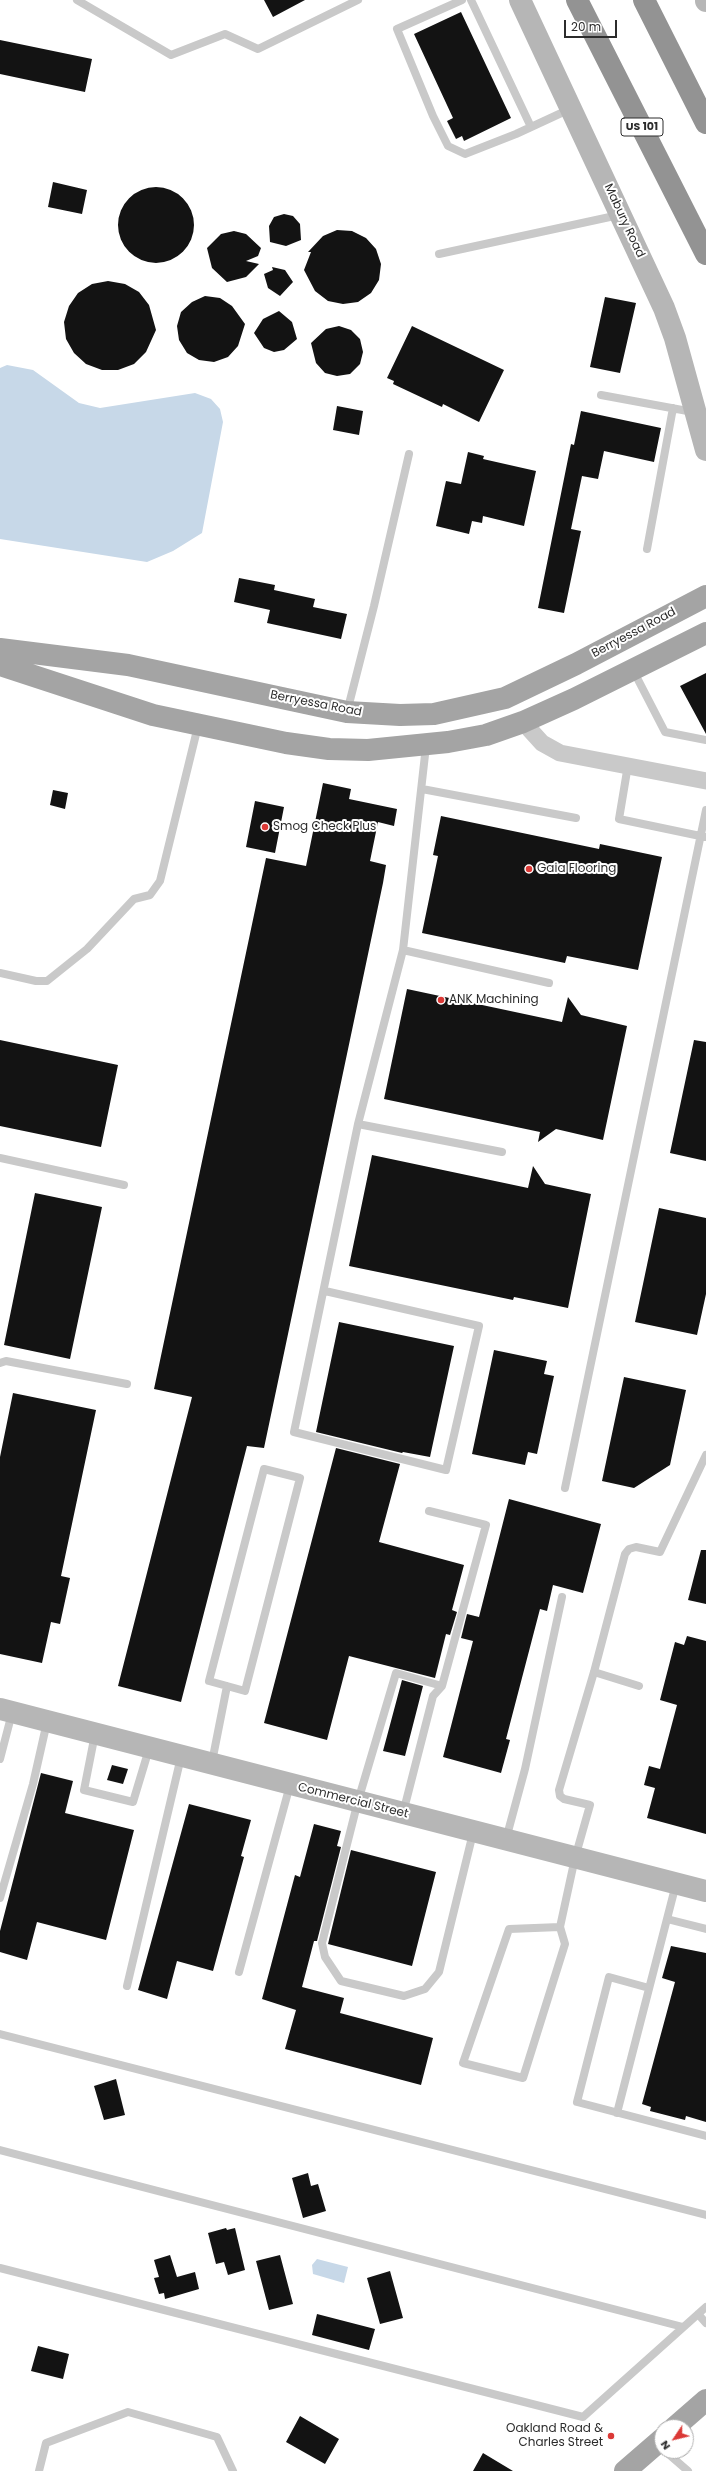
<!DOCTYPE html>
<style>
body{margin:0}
#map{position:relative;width:706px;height:2471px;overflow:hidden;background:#fff;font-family:Poppins,sans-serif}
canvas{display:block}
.north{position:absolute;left:654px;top:2419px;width:40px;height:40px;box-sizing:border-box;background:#fff;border:1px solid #ababab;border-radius:50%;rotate:235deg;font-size:11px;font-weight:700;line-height:16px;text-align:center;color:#2c2c2c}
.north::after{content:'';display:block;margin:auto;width:14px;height:18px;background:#db3936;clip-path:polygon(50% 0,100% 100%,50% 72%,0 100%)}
.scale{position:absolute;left:564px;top:20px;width:53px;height:18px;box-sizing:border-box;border:2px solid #2c2c2c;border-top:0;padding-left:5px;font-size:12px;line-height:14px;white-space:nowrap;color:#2c2c2c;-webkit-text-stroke:3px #fff;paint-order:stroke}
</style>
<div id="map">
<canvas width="706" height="2471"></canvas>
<div class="north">N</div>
<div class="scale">20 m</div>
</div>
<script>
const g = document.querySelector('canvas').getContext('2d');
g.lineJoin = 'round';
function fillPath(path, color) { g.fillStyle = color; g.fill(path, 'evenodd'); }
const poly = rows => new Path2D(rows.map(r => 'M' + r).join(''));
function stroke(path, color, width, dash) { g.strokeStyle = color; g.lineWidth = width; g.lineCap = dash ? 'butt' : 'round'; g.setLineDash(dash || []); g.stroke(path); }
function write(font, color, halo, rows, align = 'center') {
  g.font = font + ' Poppins,sans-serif'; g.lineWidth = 4; g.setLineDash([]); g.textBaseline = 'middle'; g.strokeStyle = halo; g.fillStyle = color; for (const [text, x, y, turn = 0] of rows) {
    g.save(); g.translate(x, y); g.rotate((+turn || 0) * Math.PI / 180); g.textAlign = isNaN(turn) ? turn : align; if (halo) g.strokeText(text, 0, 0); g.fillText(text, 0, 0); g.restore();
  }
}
fillPath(poly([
 [7,365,33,370,79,403,100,408,195,393,211,399,220,409,223,422,202,533,173,551,147,562,0,539,0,368],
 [317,2259,348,2267,344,2283,313,2274,312,2265]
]), '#c7d8e8');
fillPath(poly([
 [264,0,305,0,273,17],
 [461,12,511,118,464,141,462,136,456,139,447,121,453,118,414,34],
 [0,40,92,59,85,92,0,74],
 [53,182,87,190,82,214,48,207],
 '118 225a38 38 0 1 1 76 0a38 38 0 1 1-76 0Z',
 [284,214,293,216,300,224,301,240,286,246,270,242,269,226,274,217],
 [337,230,352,231,366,238,376,249,381,264,379,280,371,293,358,302,343,304,328,301,315,291,304,270,311,252,308,252,323,236],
 [234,231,246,234,261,248,258,256,246,261,259,264,246,277,227,282,212,268,207,248,221,234],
 [272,267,285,270,293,282,280,296,268,288,264,274,273,270],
 [108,281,125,284,139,292,149,305,156,330,146,352,134,364,118,370,102,370,86,364,74,353,66,339,64,322,69,306,78,293,92,284],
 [205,296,220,298,232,306,245,324,238,346,228,357,214,362,199,360,187,353,179,340,177,326,181,312,192,302],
 [605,297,636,303,620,373,590,367],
 [279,311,292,322,297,339,284,350,274,352,264,348,254,333,263,319],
 [339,326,351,330,360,339,363,352,360,364,350,374,337,376,325,373,316,363,311,343,326,329],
 [412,326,504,370,479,422,443,404,442,407,393,384,394,381,387,378],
 [337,406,363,411,359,435,333,430],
 [581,411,661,428,654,462,604,451,598,479,582,476,571,529,581,531,564,613,538,608,571,444,574,445],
 [468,452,484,456,483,459,536,471,524,526,483,516,482,523,472,521,469,534,436,526,446,481,461,484],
 [239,578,275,585,274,590,315,599,313,607,347,614,341,639,267,623,270,610,234,602],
 [706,673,706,734,680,686],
 [323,783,351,789,349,799,397,809,394,826,378,822,370,861,386,865,383,883,264,1448,247,1446,181,1702,118,1686,192,1397,154,1389,266,858,306,866],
 [53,790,68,793,65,809,50,805],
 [255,801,284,807,275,853,246,847],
 [441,816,599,849,600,844,662,857,638,970,567,956,565,963,422,933,438,856,433,855],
 [407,989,562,1022,568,997,581,1015,627,1026,603,1140,556,1129,538,1142,540,1132,384,1099],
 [0,1040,118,1065,101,1147,0,1126],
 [694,1040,706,1042,706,1161,670,1153],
 [372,1155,528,1188,533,1166,545,1184,591,1194,568,1308,514,1297,513,1300,349,1266],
 [35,1193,102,1207,70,1359,4,1345],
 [659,1208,706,1218,706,1294,697,1335,635,1322],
 [339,1322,454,1346,430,1457,403,1452,402,1453,316,1432],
 [494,1350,547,1361,544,1374,554,1376,537,1454,528,1452,525,1465,472,1454],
 [624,1377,686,1390,670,1465,634,1488,602,1481],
 [13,1393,96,1410,61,1576,70,1578,60,1624,51,1622,42,1663,0,1654,0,1457],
 [336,1448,400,1464,379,1542,464,1565,452,1610,457,1612,450,1635,446,1634,435,1678,349,1656,327,1740,264,1723],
 [509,1499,601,1524,583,1593,553,1585,547,1611,540,1609,506,1739,510,1740,501,1773,443,1757,473,1641,461,1638,467,1614,479,1617],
 [701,1550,706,1550,706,1604,688,1600],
 [687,1636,706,1641,706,1834,647,1818,655,1788,644,1785,649,1766,660,1769,677,1705,660,1700,675,1642,684,1645],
 [402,1680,423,1686,405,1756,383,1751],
 [112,1765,128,1769,123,1784,107,1780],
 [41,1773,73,1781,65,1813,134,1830,106,1940,37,1922,27,1960,0,1952,0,1931],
 [189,1804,251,1820,241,1856,244,1857,213,1971,177,1961,167,1999,138,1990],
 [314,1824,341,1831,337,1846,341,1847,317,1941,314,1941,302,1987,344,1998,340,2013,433,2038,421,2085,285,2049,296,2010,262,1999,295,1875,300,1877],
 [351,1850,436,1872,412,1966,328,1944],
 [671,1946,706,1953,706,2122,686,2116,685,2120,650,2111,651,2107,642,2104,675,1982,662,1978],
 [116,2079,125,2115,104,2120,94,2086],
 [308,2173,311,2186,318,2184,326,2211,303,2218,292,2178],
 [226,2228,227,2230,235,2228,245,2270,228,2275,224,2262,216,2264,208,2233],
 [170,2255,177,2277,195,2272,199,2289,165,2299,164,2293,159,2294,154,2278,159,2277,154,2260],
 [280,2255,293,2304,269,2310,256,2261],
 [390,2271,403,2318,380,2324,367,2278],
 [317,2314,375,2329,369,2350,312,2335],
 [38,2346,69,2354,63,2379,31,2371],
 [300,2416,339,2439,325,2464,286,2442],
 [483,2453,513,2471,473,2471]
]), '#131313');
stroke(poly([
 [77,0,171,55,225,34,258,49,358,0],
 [462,0,397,29,433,116,448,146,465,154,516,134,570,109],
 [471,0,531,127],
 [439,254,619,215],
 [601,395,693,412],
 [647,549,673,408],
 [633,670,665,732,706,740],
 [347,712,374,606,409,454],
 [628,765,619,819,705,837],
 [422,789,576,818],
 [403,950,549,983],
 [0,973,36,981,47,981,87,949,134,899,150,895,160,881,198,726],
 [358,1124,502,1152],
 [0,1158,124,1185],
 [325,1291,479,1326,446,1470,294,1432,358,1124,403,950,426,746],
 [0,1363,6,1361,127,1384],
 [565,1488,706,810],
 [594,1672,639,1686],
 [442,1686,396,1673,358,1801,322,1943,325,1957,341,1981,404,1996,425,1989,439,1972,473,1833],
 [95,1734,84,1790,133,1802,149,1749],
 [0,1759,12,1713],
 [212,1762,227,1686,245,1691,300,1478,264,1469,209,1681,227,1686],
 [403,1813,433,1696,442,1686,486,1525,429,1511],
 [506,1839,525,1769,562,1597],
 [0,1898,33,1784,47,1722],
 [667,1919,706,1929],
 [560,1927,509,1929,463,2063,523,2078,565,1944,560,1927,575,1858,590,1805,564,1799,560,1796,559,1790,594,1672,625,1554,629,1549,636,1547,660,1552,706,1455],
 [239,1972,290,1785],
 [127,1986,181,1757],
 [649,1988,609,1977,577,2102,706,2136],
 [0,2034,706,2215],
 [617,2113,676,1884],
 [0,2150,683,2327],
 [0,2268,583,2417,706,2307],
 [698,2314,706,2323],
 [665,2451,688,2471],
 [39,2471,46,2443,128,2412,217,2437,233,2471]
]), '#c9c9c9', 8);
stroke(poly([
 [523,722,542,743,560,753,706,781]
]), '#c9c9c9', 17);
stroke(poly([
 [520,0,664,308,675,338,706,450],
 [706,0,706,1],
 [0,1709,706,1891]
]), '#b6b6b6', 22);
stroke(poly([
 [0,649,128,665,347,712,400,715,434,714,505,698,576,664,706,596],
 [0,665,153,715,286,743,329,749,368,750,448,742,486,735,523,722,574,699,706,633],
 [675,2427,706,2400],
 [625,2471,662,2439]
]), '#a4a4a4', 22);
stroke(poly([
 [577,0,706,254],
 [644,0,706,123]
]), '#939393', 22);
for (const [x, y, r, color] of [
 [265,827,4,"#db3936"],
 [529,869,4,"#db3936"],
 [441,1000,4,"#db3936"],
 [611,2436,4,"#db3936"]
]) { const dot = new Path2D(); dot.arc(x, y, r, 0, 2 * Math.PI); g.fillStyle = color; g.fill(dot); stroke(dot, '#fff', 1.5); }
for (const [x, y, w] of [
 [642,127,42]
]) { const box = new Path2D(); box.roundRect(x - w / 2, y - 9, w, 18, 3); g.fillStyle = '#fff'; g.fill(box); stroke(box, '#2c2c2c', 1); }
write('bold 11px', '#2c2c2c', null, [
 ["US 101",642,127]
]);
write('12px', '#2c2c2c', '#fff', [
 ["Mabury Road",624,221,65],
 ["Berryessa Road",634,633,-28],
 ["Berryessa Road",316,704,11],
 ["Commercial Street",353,1801,14]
]);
write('12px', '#2c2c2c', '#fff', [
 ["Smog Check Plus",273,827],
 ["Gaia Flooring",537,869],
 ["ANK Machining",449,1000],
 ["Oakland Road &",603,2429,"right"],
 ["Charles Street",603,2443,"right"]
], 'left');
</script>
